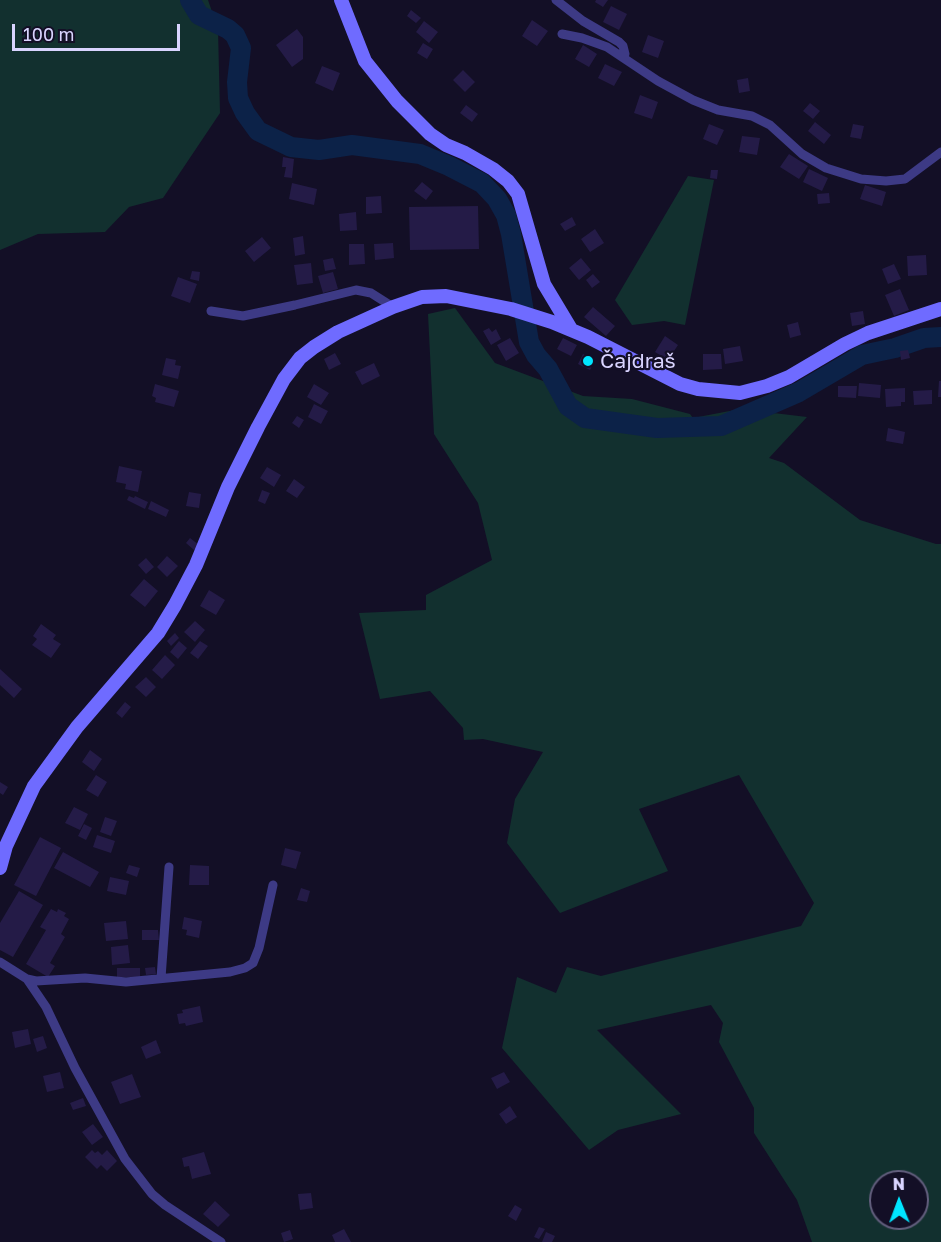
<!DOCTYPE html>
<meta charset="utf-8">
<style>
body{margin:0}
#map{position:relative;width:941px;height:1242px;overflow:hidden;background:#130f26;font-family:"Golos Text",sans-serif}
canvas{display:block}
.north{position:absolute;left:869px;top:1170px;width:60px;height:60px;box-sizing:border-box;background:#130f26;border:2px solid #625e7d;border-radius:50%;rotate:359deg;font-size:16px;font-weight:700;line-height:24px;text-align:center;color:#d9d4ff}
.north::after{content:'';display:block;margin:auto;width:21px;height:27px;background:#00e5ff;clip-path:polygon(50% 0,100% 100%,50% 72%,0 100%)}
.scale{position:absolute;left:12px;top:24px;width:168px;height:27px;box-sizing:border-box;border:3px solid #d9d4ff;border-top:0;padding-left:8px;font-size:18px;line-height:21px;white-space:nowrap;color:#d9d4ff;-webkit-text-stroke:4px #130f26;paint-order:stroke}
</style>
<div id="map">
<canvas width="941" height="1242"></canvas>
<div class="north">N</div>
<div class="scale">100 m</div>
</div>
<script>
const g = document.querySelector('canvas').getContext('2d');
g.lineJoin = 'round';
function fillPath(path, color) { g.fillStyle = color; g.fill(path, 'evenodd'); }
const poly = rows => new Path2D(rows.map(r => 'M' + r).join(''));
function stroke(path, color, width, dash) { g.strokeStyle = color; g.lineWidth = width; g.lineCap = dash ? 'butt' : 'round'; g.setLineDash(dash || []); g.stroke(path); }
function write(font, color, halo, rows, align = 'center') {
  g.font = font + ' "Golos Text",sans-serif'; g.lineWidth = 4.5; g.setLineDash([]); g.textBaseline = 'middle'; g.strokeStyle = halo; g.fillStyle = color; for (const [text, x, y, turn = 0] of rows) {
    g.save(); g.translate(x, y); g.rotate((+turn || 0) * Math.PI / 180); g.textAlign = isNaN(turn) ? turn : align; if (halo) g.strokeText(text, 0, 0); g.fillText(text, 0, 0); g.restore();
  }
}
fillPath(poly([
 [0,0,208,0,218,29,220,113,163,198,129,207,105,232,38,234,0,250],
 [688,176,714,180,685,325,664,321,632,325,615,300],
 [455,308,495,363,583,396,632,399,690,414,693,418,740,409,807,417,769,458,784,463,860,520,936,544,941,544,941,1242,812,1242,797,1200,754,1133,754,1108,719,1042,723,1023,711,1005,597,1030,681,1114,618,1130,589,1150,502,1048,517,977,556,993,567,967,601,976,801,926,814,903,739,775,639,809,668,871,560,913,507,843,515,799,543,752,483,739,464,740,463,728,430,691,380,699,359,613,426,610,426,595,492,560,478,503,434,434,428,314],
 [881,1182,917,1182,917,1218,881,1218]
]), '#12302f');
stroke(poly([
 [190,0,199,15,228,29,235,35,241,48,237,82,238,98,245,113,258,131,291,147,319,150,352,145,420,154,449,166,482,183,497,199,506,215,511,234,529,342,536,355,548,369,568,406,585,418,657,428,721,426,799,392,862,355,895,348,924,338,941,337]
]), '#0c2248', 20);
fillPath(poly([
 [596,0,608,0,603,7,595,2],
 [611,6,627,14,619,30,603,22],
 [411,10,421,18,416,23,407,16],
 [532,20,548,31,537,46,522,36],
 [424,21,438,32,429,43,416,32],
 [297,29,303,37,303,59,292,67,276,45],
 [648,35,664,41,658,58,642,52],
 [423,43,433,49,427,59,417,53],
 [583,45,597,54,589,67,575,59],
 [605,64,622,72,614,86,598,78],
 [322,66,340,73,333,91,315,83],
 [463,70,475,82,465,92,453,80],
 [748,78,750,91,739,93,737,80],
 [640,95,658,102,652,119,634,113],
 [810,103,820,111,813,119,803,111],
 [466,105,478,114,472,122,460,113],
 [815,122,831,135,824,144,808,131],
 [709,124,724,130,717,145,703,139],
 [853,124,864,126,861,139,850,137],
 [742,136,760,138,757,155,739,152],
 [789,154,808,166,799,179,780,167],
 [283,157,294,159,292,178,284,177,286,167,282,167],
 [809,169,828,178,822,191,803,182],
 [711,170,718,170,717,179,710,178],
 [422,182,433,191,426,200,414,191],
 [292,183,317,189,314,205,289,199],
 [865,185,886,192,882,206,860,199],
 [829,193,830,203,818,204,817,194],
 [381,196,382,213,366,214,366,197],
 [478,206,479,249,410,250,409,207],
 [356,212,357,230,340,231,339,214],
 [572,217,576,225,565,231,560,224],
 [595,229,604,243,590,252,581,239],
 [303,236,305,254,295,256,293,238],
 [262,237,271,248,254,262,245,251],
 [393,243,394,258,375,260,374,244],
 [349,244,364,244,365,264,349,265],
 [926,255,927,275,908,276,907,256],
 [333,258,336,269,325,271,323,260],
 [581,258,591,270,579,280,569,268],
 [311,263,313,283,297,285,294,265],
 [894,264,901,279,888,284,882,269],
 [192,271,200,272,199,281,190,279],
 [333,272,338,289,323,293,318,276],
 [593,274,600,282,592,288,586,280],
 [178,277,197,284,190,303,171,296],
 [900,289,909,310,894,316,885,295],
 [593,307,615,326,606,336,584,317],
 [863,311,865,324,852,326,850,313],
 [798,322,801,335,790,338,787,325],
 [489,328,492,332,496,329,501,339,491,345,483,331],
 [665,336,678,345,668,360,655,352],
 [510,338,519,353,506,361,497,345],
 [563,338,577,345,571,356,557,349],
 [740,346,743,361,725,364,723,349],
 [908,350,910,358,901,360,900,351],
 [335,353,341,364,329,370,324,359],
 [583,354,595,360,590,370,578,364],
 [703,354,721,354,722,369,703,370],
 [166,358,176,360,175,365,181,366,178,379,162,375],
 [374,363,380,376,362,385,355,372],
 [939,381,941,381,941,397,938,397],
 [859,383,881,385,880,398,858,396],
 [155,384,179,391,174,407,155,402,156,398,152,396],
 [314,384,329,393,321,405,307,397],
 [838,386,857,386,856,398,838,397],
 [905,388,905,402,901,402,901,406,886,407,885,389],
 [932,390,932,404,914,405,913,391],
 [314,404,328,411,321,424,308,417],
 [297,416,304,420,299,428,292,423],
 [888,428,905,432,903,444,886,441],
 [119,466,142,471,138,492,125,489,126,484,116,482],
 [267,467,281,475,274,487,260,478],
 [294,479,305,487,297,498,286,491],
 [262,490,270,493,265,504,258,501],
 [189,492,201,494,199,508,186,506],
 [129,496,134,498,135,496,148,502,145,509,127,500],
 [151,501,169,510,166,517,148,509],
 [190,538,199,545,194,550,186,543],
 [167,556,178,566,167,577,157,567],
 [146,558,154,567,146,574,138,565],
 [144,579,158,591,145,607,130,595],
 [209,590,225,600,216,615,200,606],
 [195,621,205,630,195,642,184,632],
 [41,624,56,635,53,639,61,644,51,658,32,645,37,639,33,636],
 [175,633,179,638,171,646,167,641],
 [179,641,187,648,178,659,170,652],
 [200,641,208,646,198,659,190,653],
 [165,655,175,665,162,679,152,670],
 [0,669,22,689,14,698,0,685],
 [146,677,156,687,146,697,135,687],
 [125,702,131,707,122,718,116,713],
 [90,750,102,759,94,771,82,762],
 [96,775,107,782,98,797,86,790],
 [0,782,8,787,3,795,0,793],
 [74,807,88,814,80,830,65,823],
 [105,817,117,821,111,836,100,832],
 [84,824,92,828,86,840,78,836],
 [97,835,115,841,111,853,93,847],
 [40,837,61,848,36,896,14,885],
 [285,848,301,852,296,869,281,865],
 [63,852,99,872,90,887,54,868],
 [129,865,140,868,137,877,126,873],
 [190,865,209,866,209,885,189,885],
 [110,877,129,881,126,895,107,891],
 [301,888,310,891,307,902,297,900],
 [19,891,43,905,13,957,0,950,0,923],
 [51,909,57,912,58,909,66,913,64,916,69,919,61,934,65,937,50,963,55,966,48,977,26,964,46,930,40,927],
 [184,917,202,921,199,938,186,935,187,930,182,929],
 [126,921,128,939,106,941,104,923],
 [142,930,158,930,159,940,142,940],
 [128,945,130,963,112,965,111,947],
 [155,967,156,974,146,975,145,968],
 [117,968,140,968,140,977,117,977],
 [200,1006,203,1022,186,1026,185,1023,179,1024,177,1014,183,1013,182,1010],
 [28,1029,31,1044,15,1048,12,1032],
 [43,1036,47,1048,37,1052,33,1039],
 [156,1040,161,1053,146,1059,141,1047],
 [60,1072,64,1088,47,1092,43,1076],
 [504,1072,510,1082,497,1089,491,1078],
 [132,1074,141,1097,120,1104,111,1082],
 [83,1098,86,1106,73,1110,70,1103],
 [510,1106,517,1117,506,1124,499,1114],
 [93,1124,103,1137,92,1145,82,1132],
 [92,1150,95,1153,98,1151,102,1155,107,1150,117,1161,107,1171,101,1165,97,1169,85,1157],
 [204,1152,211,1174,192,1179,189,1166,184,1167,182,1158],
 [311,1193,313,1208,300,1210,298,1194],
 [215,1201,230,1215,218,1227,203,1214],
 [515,1205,522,1209,516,1221,508,1216],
 [539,1227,545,1229,539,1239,534,1237],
 [344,1229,351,1242,335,1242,332,1235],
 [290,1230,293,1239,284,1242,281,1233],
 [546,1232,555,1236,552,1242,542,1242]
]), '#241b47');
stroke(poly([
 [556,0,583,21,619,42,623,46,625,54,623,57],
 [562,34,582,38,607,47,658,81,693,100,718,110,752,116,770,125,802,154,826,168,861,179,886,181,905,179,941,152],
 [211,311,243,316,295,305,356,290,371,293,393,307],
 [0,962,27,979,36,981,85,978,126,982,230,972,245,968,253,963,259,948,273,885],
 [161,978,169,867],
 [27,979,46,1007,75,1068,125,1159,152,1194,165,1205,221,1242]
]), '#3d3a85', 9);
stroke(poly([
 [341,0,365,61,397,101,430,134,446,145,465,153,493,169,508,181,518,194,544,284,571,329],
 [0,868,6,846,34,786,77,727,158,633,175,605,196,565,228,487,258,427,284,379,300,358,314,347,338,332,393,307,422,297,446,296,511,309,552,322,588,337,680,384,698,389,740,393,767,386,789,377,845,344,868,333,941,309]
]), '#6f6bff', 14);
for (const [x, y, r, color] of [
 [588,361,6,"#00e5ff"]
]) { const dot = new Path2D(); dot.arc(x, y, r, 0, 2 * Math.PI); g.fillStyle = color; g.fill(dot); stroke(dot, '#130f26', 2); }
write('21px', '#d9d4ff', '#130f26', [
 ["Čajdraš",600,361]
], 'left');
</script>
